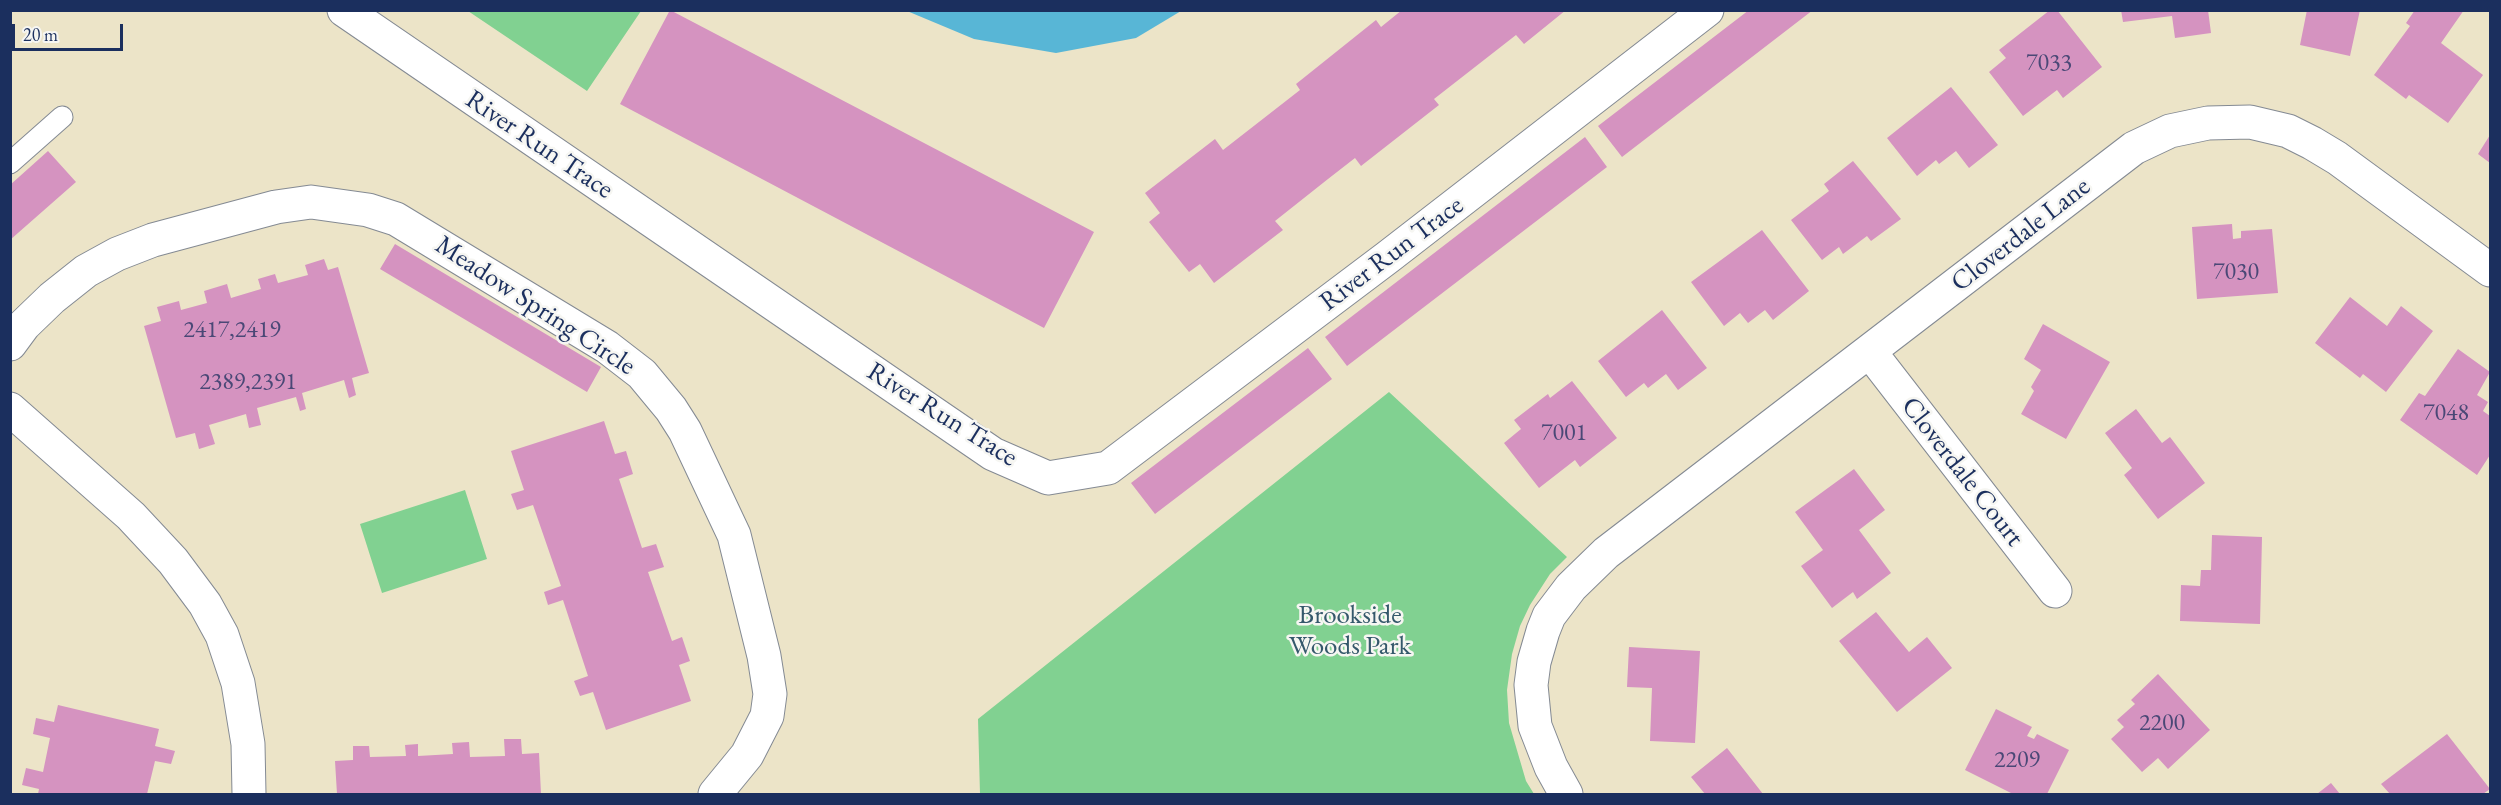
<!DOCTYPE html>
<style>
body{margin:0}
#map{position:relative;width:2501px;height:805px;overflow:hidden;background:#ece4c8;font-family:"EB Garamond",serif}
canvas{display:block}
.frame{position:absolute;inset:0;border:12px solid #1b2f5e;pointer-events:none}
.scale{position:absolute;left:12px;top:24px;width:111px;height:27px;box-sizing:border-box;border:3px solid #1b2f5e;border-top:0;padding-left:8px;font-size:18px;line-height:21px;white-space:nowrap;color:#1b2f5e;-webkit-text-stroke:4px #f6f6f2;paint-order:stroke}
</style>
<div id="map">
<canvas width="2501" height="805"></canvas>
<div class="frame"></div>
<div class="scale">20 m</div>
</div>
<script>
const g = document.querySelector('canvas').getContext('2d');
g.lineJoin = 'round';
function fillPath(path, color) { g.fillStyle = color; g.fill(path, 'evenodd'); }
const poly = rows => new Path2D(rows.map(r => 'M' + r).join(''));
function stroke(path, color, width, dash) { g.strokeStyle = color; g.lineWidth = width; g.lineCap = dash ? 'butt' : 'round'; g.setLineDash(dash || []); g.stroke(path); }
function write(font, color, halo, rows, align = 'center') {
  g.font = font + ' "EB Garamond",serif'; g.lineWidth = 5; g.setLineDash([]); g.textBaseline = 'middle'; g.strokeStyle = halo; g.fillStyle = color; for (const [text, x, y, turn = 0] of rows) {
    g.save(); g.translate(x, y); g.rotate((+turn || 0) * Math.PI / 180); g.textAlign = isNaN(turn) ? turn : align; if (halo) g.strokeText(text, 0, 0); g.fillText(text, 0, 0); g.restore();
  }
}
fillPath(poly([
 [468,11,641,11,587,91],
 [1389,392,1567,557,1550,574,1530,605,1520,626,1512,654,1507,690,1509,723,1526,781,1534,794,980,794,978,719],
 [465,490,487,559,382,593,360,524]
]), '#81d191');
fillPath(poly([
 [907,11,1181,11,1136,38,1056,53,974,39]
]), '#58b6d6');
fillPath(poly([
 [670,10,1094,232,1044,328,620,104],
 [1402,10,1566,10,1524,44,1516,35,1434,99,1439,105,1361,166,1355,158,1328,179,1275,221,1283,230,1214,283,1200,264,1189,272,1149,222,1160,213,1145,193,1215,139,1223,150,1300,90,1296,84,1376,20,1381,27],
 [1749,10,1813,10,1622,157,1598,126],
 [2050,10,2057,10,2102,67,2063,98,2057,90,2023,116,1989,72,2006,58,1999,50],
 [2121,10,2208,10,2211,33,2175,38,2172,16,2123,22],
 [2307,10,2360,10,2350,56,2300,45],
 [2415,10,2464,10,2441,43,2483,75,2448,123,2409,95,2406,99,2374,75,2410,26,2406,23],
 [1951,87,1998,145,1969,168,1956,151,1939,164,1936,160,1917,176,1887,138],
 [2490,135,2490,163,2478,154],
 [1585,137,1607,167,1347,366,1325,337],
 [48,151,76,182,10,240,10,185],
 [1853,161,1901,219,1871,241,1867,236,1843,254,1839,247,1822,260,1791,220,1829,191,1824,184],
 [2232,224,2233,239,2241,238,2241,231,2272,229,2278,293,2197,299,2192,227],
 [1762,230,1809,291,1773,320,1765,310,1748,323,1740,313,1724,326,1691,282],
 [395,244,601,367,587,392,380,269],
 [324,259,328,270,338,267,369,373,352,378,356,395,349,398,344,380,302,393,306,409,300,411,296,397,257,408,261,425,249,428,246,414,209,425,215,444,199,449,195,433,176,438,144,326,161,321,157,307,179,301,181,310,207,303,204,291,227,284,231,298,261,289,258,279,275,274,278,283,308,275,305,265],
 [2350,297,2387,326,2401,306,2433,331,2386,392,2363,374,2360,378,2315,343],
 [1662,310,1707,368,1678,390,1666,374,1648,388,1644,383,1626,397,1598,361],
 [2043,324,2110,362,2066,439,2021,414,2034,391,2031,387,2041,370,2024,359],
 [1308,348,1332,379,1155,514,1131,483],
 [2458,349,2490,372,2477,395,2488,402,2483,411,2490,416,2490,455,2477,475,2400,420,2419,393,2425,396],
 [1572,381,1617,438,1580,467,1575,460,1539,488,1504,443,1521,429,1514,420,1548,394,1550,398],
 [2136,409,2162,443,2170,437,2205,483,2158,519,2124,475,2132,468,2105,433],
 [604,421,615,454,626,451,633,474,619,479,642,548,656,544,664,567,648,572,672,641,682,637,690,661,679,665,691,701,606,730,593,692,580,696,574,681,588,676,563,600,548,605,544,592,561,586,533,505,517,510,511,494,524,490,511,451],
 [1854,469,1885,510,1859,530,1891,573,1857,599,1853,592,1832,608,1801,566,1823,550,1795,512],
 [2212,535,2262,537,2260,624,2180,621,2181,585,2200,586,2201,570,2211,570],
 [1876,612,1909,652,1927,637,1952,668,1897,712,1839,641],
 [1629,647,1700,651,1695,743,1650,741,1652,688,1627,687],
 [2158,674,2210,730,2168,769,2158,758,2142,772,2111,739,2124,727,2117,720,2135,704,2131,700],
 [58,705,159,729,155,746,175,751,171,764,155,761,147,794,38,794,39,789,22,785,26,768,43,772,50,738,33,734,36,718,54,722],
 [1996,709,2032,727,2027,736,2034,739,2037,734,2069,750,2047,794,2013,794,1965,770],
 [2447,734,2490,789,2483,794,2390,794,2381,784],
 [504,739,521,739,522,754,539,753,541,794,337,794,335,761,353,760,353,746,369,746,370,757,406,756,405,745,418,744,418,756,453,754,452,743,469,742,470,757,505,756],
 [1727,748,1763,794,1705,794,1691,777],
 [2331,783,2340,794,2317,794]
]), '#d593c0');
const lane = poly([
 [10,163,62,117]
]);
const street = poly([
 [344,10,993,454,1048,478,1108,468,1388,257,1707,10],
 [10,344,24,325,52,298,86,271,117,254,153,240,276,207,311,202,368,210,396,219,607,347,642,374,671,409,685,431,734,535,764,656,770,694,767,716,747,755,715,794],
 [1870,352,2055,591],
 [10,409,131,516,173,561,205,604,222,635,238,683,248,744,249,794],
 [1566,794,1551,767,1535,726,1531,685,1534,662,1543,631,1549,616,1571,587,1606,553,2134,148,2170,131,2208,123,2250,122,2288,131,2312,143,2337,158,2490,270]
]);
stroke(lane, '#848a93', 23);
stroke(street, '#848a93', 35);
stroke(lane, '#fff', 21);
stroke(street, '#fff', 33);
write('24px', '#4a4876', null, [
 ["7033",2049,63],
 ["7030",2236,272],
 ["2417,2419",232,330],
 ["2389,2391",248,382],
 ["7048",2446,413],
 ["7001",1564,433],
 ["2200",2162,723],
 ["2209",2017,760]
]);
write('27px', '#1b2f5e', '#f6f6f2', [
 ["River Run Trace",539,145,34],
 ["Cloverdale Lane",2021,235,-38],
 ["River Run Trace",1392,254,-37],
 ["Meadow Spring Circle",535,306,33],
 ["River Run Trace",942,415,32],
 ["Cloverdale Court",1962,472,52]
]);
write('27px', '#34586b', '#f6f6f2', [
 ["Brookside",1350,616],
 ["Woods Park",1350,647]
]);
</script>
